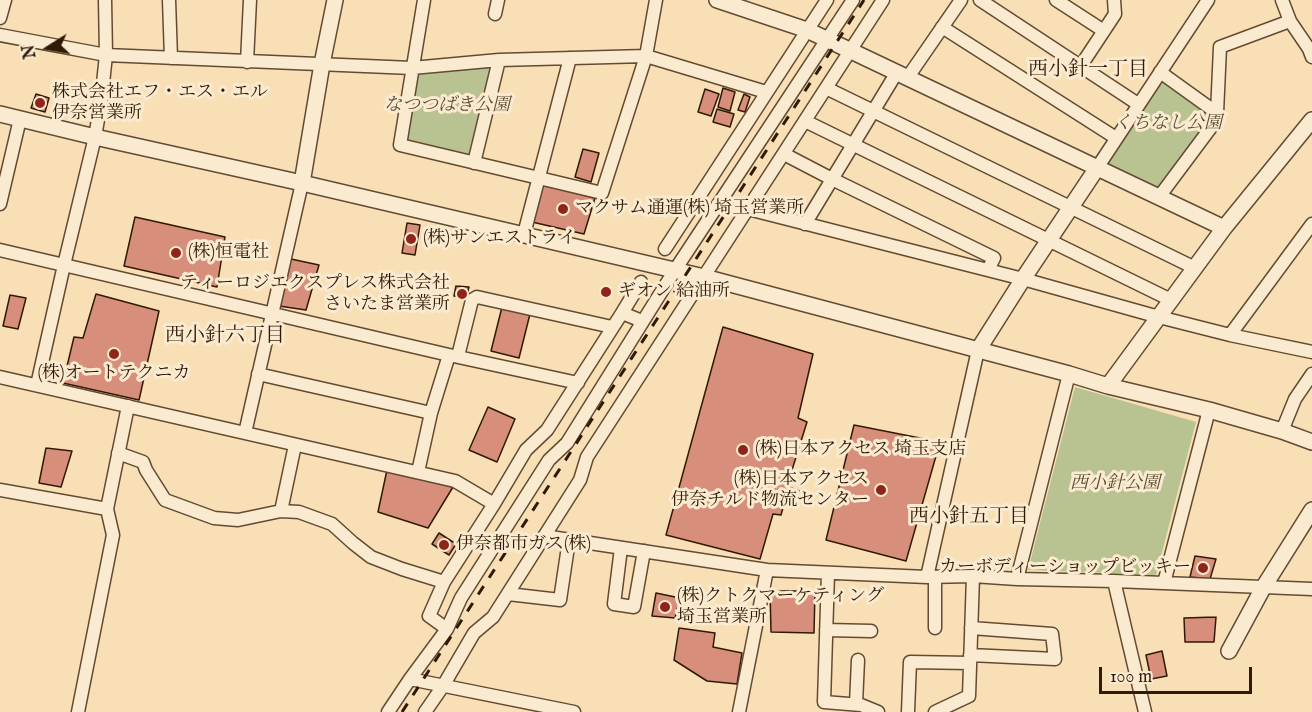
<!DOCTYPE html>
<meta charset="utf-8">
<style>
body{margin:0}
#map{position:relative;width:1312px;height:712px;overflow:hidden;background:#f8dfb6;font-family:"IM FELL English",serif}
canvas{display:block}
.north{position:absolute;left:18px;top:18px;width:60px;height:60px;-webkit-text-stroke:4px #faead0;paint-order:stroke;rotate:259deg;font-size:16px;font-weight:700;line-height:24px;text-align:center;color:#301a06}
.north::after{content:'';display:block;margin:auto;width:21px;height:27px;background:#301a06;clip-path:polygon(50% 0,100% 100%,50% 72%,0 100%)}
.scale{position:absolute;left:1099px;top:667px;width:153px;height:27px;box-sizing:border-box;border:3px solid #301a06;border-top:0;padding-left:8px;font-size:18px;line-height:21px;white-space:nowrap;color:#301a06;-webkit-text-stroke:4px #faead0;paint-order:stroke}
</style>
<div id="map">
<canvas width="1312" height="712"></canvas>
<div class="north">N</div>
<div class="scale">100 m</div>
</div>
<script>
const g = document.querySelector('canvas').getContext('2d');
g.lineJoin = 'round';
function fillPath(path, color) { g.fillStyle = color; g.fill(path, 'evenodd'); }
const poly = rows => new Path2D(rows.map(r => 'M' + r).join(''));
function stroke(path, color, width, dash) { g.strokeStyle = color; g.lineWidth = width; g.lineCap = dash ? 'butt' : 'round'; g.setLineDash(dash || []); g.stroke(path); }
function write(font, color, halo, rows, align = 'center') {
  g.font = font + ' "IM FELL English","Noto Serif JP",serif'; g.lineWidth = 6; g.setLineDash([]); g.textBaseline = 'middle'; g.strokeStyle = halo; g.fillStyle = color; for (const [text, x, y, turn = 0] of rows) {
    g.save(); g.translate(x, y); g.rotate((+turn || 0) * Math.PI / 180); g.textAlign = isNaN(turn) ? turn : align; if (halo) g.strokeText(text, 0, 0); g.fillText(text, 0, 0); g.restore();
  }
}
fillPath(poly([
 [490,67,493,70,473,154,467,157,407,143,404,138,416,74,419,72],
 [1162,80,1210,114,1210,118,1161,187,1156,188,1109,164,1108,159],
 [1075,387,1196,422,1156,575,1028,570]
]), '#b9c291');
const building = poly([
 [723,88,735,92,730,111,718,107,723,88],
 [705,89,719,94,711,116,698,112,705,89],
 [36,94,49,98,45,112,31,108,36,94],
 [744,94,750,97,745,112,738,110,744,94],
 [717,109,734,114,730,127,713,122,717,109],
 [583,149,599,153,591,182,575,177,583,149],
 [543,185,595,198,584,234,532,222,543,185],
 [135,217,225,237,217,287,124,266,135,217],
 [407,223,420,225,415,255,402,253,407,223],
 [291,259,319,265,306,310,279,306,291,259],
 [456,286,469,287,466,298,454,296,456,286],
 [96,294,159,311,139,400,63,383,74,337,83,338,96,294],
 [10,295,26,298,18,329,3,326,10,295],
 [502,307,530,314,519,358,491,351,502,307],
 [723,327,813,354,798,418,807,422,787,486,799,491,793,508,784,504,781,515,773,514,760,559,666,535,723,327],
 [488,407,515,419,497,462,469,450,488,407],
 [854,425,940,442,906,561,826,540,854,425],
 [46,448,72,451,61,487,39,483,46,448],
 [387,470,453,487,428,528,378,512,387,470],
 [439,533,456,544,449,555,432,544,439,533],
 [1195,556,1216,559,1210,579,1190,577,1195,556],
 [770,591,815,591,814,633,771,632,770,591],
 [656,593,680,598,675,618,652,616,656,593],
 [1216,617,1214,642,1185,642,1184,618,1216,617],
 [679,628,715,633,713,647,742,653,737,684,707,681,674,660,679,628],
 [1162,651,1167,676,1151,679,1146,655,1162,651]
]);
fillPath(building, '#d78f7c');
stroke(building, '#301a06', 1.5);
const minor = poly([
 [169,0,171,58],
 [424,0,400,145,602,193,646,56,656,0],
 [980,0,1138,104],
 [1056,0,1104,31],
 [1282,0,1290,21,1309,49,1312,57],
 [495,14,498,0],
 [0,18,5,0],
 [942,27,1116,138],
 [0,35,106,55,412,68,499,60,646,56,766,92],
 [247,62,250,0],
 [1080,67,1115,14,1114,0],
 [1160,72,1217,113],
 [908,77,961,0],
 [826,88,1195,268],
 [805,121,1171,300],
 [784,154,832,179,994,258,988,270],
 [474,163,499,60],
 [1097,168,1208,0],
 [1159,197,1215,122,1217,113,1220,47,1290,21],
 [0,204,20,119],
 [748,209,1023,279,1159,317,1230,335,1312,352],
 [805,224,897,72],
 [524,234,570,58],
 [665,249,827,0],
 [0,250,449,355,578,383],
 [622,313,641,282],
 [1230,335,1312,224],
 [458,356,472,300,477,297,612,327],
 [258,374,431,413],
 [0,377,455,481,494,504],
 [37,385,64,265,95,137,101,102,106,55,105,0],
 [1282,431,1295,399,1312,374],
 [245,433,302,183],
 [118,453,143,462,146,470,165,500,214,518,238,520,281,511,299,512,332,524,353,543,371,557,402,569,444,582],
 [418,472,431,413,449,355],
 [0,490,107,509],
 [281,511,295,445],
 [544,536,767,570,927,577,973,576,1017,579,1114,581,1312,589],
 [621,548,614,604,634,607,644,551],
 [828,573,824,702,861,705,878,712],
 [927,577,978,350],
 [1017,579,1069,374],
 [1114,581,1145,712],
 [1164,583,1209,410],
 [508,594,560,600,569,540],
 [935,628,935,577],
 [447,629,429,616,444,582,494,504,526,450,547,430,622,313,642,321],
 [826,630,871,631],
 [970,655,1055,659,1052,634,971,628],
 [410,679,574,712],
 [856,704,858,660],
 [78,712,113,535,107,509,128,406],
 [388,712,410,679,447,629,461,598,549,460,567,443,675,270,853,0],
 [425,712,443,686,474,633,493,617,580,480,587,457,883,0],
 [739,712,767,570],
 [908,712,910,662,970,663],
 [935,712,969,696,973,576]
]);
const tertiary = poly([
 [717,0,807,30,1224,228],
 [0,114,95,137,302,183,704,277,1069,374,1108,386,1209,410,1282,431,1312,442],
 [302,183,322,64,335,0],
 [978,350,1023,279,1097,168],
 [1108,386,1224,228,1312,120],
 [1229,651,1263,588,1312,510]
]);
stroke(minor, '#624b32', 15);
stroke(tertiary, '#624b32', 18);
stroke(minor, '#faead0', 12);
stroke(tertiary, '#faead0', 15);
stroke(poly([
 [402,712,864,0]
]), '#301a06', 3, [10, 10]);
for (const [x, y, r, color] of [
 [40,103,6,"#8f2418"],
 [563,209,6,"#8f2418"],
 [411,239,6,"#8f2418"],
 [176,253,6,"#8f2418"],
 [606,292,6,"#8f2418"],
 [462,294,6,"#8f2418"],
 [114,354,6,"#8f2418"],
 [743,450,6,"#8f2418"],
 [881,490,6,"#8f2418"],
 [444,545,6,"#8f2418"],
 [1203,568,6,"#8f2418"],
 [665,607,6,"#8f2418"]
]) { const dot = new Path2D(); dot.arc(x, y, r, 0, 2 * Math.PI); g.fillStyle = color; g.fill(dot); stroke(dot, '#faead0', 2); }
write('18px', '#301a06', '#faead0', [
 ["株式会社エフ・エス・エル",52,93],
 ["伊奈営業所",52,114],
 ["マクサム通運(株) 埼玉営業所",575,209],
 ["(株)サンエストライ",423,239],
 ["(株)恒電社",188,253],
 ["ティーロジエクスプレス株式会社",450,284,"right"],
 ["さいたま営業所",450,305,"right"],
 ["ギオン 給油所",618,292],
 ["(株)オートテクニカ",114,374,"center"],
 ["(株)日本アクセス 埼玉支店",755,450],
 ["(株)日本アクセス",869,480,"right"],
 ["伊奈チルド物流センター",869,501,"right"],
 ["伊奈都市ガス(株)",456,545],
 ["カーボディーショップビッキー",1191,568,"right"],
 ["(株)クトクマーケティング",677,597],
 ["埼玉営業所",677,618]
], 'left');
write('italic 18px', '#594c30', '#faead0', [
 ["なつつばき公園",447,106],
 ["くちなし公園",1168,124],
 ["西小針公園",1115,484]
]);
write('20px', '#301a06', '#faead0', [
 ["西小針一丁目",1088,71],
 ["西小針六丁目",225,337],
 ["西小針五丁目",969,518]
]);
</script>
